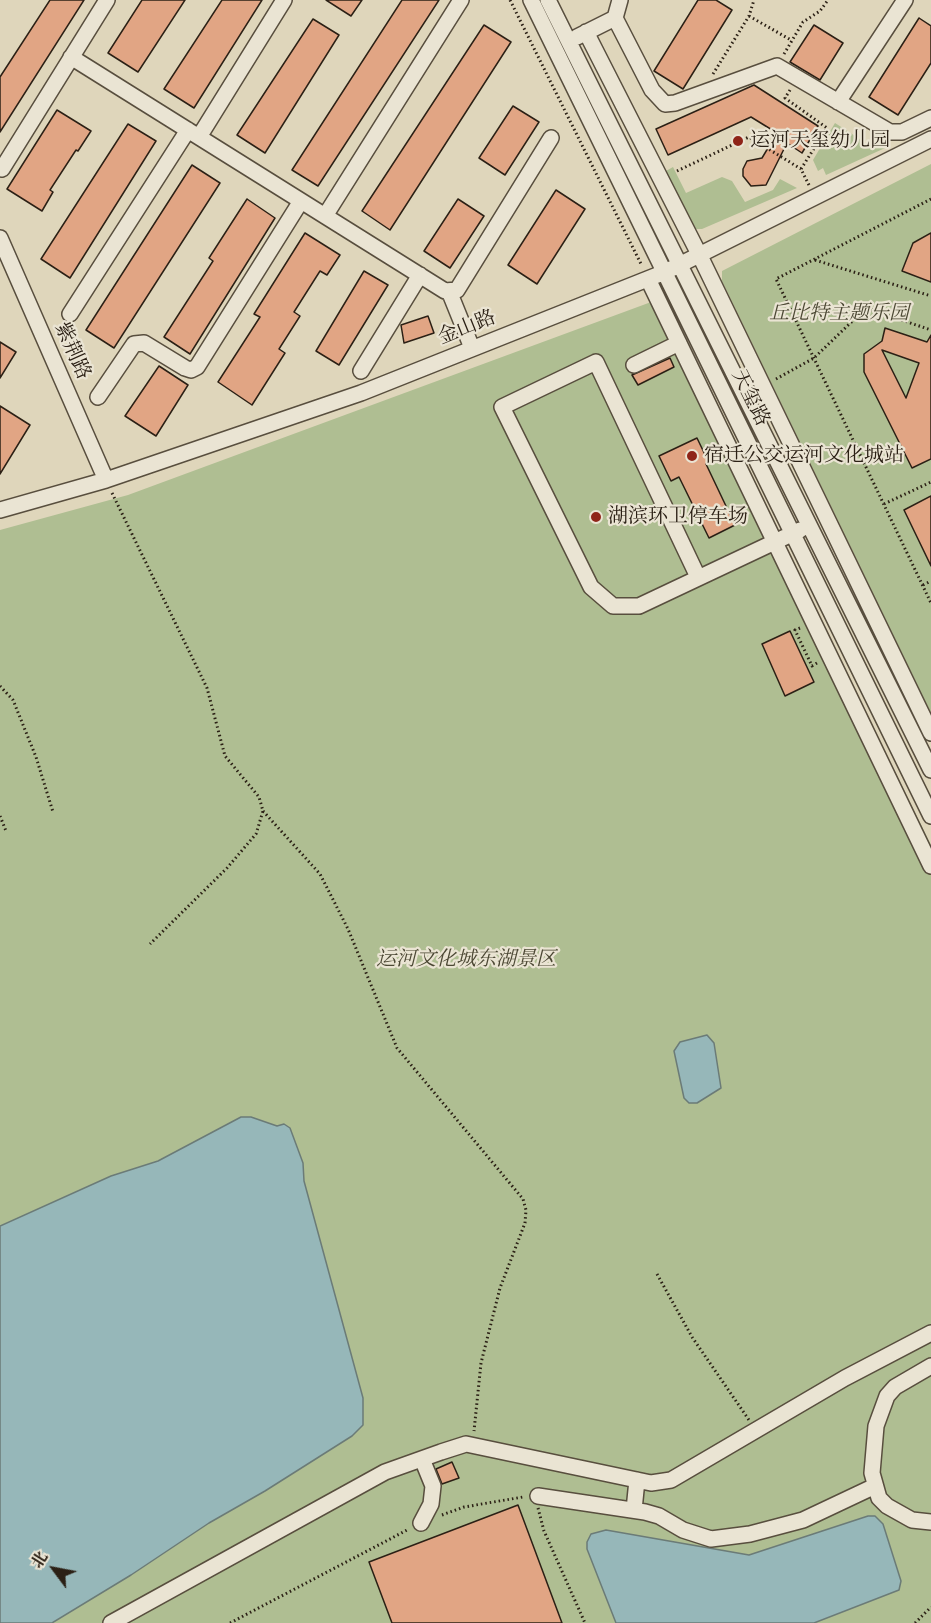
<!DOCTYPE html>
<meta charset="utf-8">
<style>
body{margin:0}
#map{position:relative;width:931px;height:1623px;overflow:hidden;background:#dfd6bb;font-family:"Gentium Book Plus","Noto Serif SC",serif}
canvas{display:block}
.north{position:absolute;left:24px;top:1539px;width:60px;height:60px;-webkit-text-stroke:4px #eae4d3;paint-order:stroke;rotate:302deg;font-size:16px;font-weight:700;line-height:24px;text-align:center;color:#2b2015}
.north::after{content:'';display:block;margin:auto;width:21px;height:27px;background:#2b2015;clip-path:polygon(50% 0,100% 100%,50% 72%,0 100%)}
</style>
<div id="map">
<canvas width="931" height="1623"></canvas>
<div class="north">北</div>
</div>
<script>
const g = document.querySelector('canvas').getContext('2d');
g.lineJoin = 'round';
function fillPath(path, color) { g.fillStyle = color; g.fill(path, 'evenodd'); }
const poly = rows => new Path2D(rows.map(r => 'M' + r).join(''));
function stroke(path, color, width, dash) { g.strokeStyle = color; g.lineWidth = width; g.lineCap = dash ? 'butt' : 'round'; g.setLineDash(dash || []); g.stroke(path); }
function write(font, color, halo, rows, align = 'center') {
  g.font = font + ' "Gentium Book Plus","Noto Serif SC",serif'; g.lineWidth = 4.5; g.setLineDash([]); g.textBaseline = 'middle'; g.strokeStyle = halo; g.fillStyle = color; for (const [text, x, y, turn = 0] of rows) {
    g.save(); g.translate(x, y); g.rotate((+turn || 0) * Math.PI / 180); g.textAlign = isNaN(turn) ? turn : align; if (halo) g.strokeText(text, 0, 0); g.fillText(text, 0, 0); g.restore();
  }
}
fillPath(poly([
 [835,123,869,145,885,148,826,175,823,168,818,171,813,160],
 [931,164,931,713,722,281,722,271],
 [673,167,686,193,722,177,732,181,745,202,773,190,780,179,797,188,702,229,695,229,666,171],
 [662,298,931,845,931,1623,0,1623,0,530,128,495]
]), '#afbe92');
const water = poly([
 [707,1035,714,1043,721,1088,697,1103,689,1103,684,1098,674,1051,680,1042,707,1035],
 [241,1117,251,1117,277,1126,284,1124,290,1128,303,1163,304,1181,363,1398,363,1425,352,1436,265,1491,209,1523,131,1575,52,1623,0,1623,0,1226,111,1176,158,1161,241,1117],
 [868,1516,875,1516,883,1524,901,1581,899,1590,814,1623,616,1623,587,1549,587,1542,591,1534,606,1530,749,1555,868,1516]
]);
fillPath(water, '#96b7b9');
stroke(water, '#6b7b77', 1.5);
const building = poly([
 [50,0,84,0,0,132,0,77,50,0],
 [142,0,185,0,138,72,108,53,142,0],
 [222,0,262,0,194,108,164,89,222,0],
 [326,0,362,0,351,16,326,0],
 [402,0,439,0,318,186,292,170,402,0],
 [698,0,716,0,732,10,683,89,654,71,698,0],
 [919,18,931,26,931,63,898,115,869,97,919,18],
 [313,19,339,35,265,153,237,135,313,19],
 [484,25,511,42,390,230,362,211,484,25],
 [814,25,843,43,820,80,790,62,814,25],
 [754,85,818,126,802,153,787,143,766,185,751,186,743,176,743,169,747,161,762,158,777,133,751,117,668,155,656,129,754,85],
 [513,106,539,122,505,175,479,158,513,106],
 [57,110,91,131,78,151,76,150,50,190,53,192,42,211,7,189,57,110],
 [128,124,156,141,70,278,41,259,128,124],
 [192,165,220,183,114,348,86,330,192,165],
 [556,190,585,209,537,284,508,265,556,190],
 [247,199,275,218,190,354,164,337,213,261,209,258,247,199],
 [458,199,484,216,450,268,424,251,458,199],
 [305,233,340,255,327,275,320,271,294,312,300,316,279,349,285,353,252,405,218,382,260,317,254,314,305,233],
 [931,233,931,282,902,271,913,243,931,233],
 [364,271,388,285,339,365,316,351,364,271],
 [428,316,434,333,404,343,401,325,428,316],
 [885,328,927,342,931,335,931,459,912,468,864,372,864,354,882,341,885,328],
 [882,350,919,363,906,398,882,350],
 [0,342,16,352,0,378,0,342],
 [670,358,674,367,638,385,632,375,670,358],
 [159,366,188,385,156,436,125,416,159,366],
 [0,406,30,425,0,474,0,406],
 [697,438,709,463,706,464,735,525,709,538,679,477,671,481,659,456,697,438],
 [931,496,931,566,904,510,931,496],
 [790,631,814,682,785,696,762,644,790,631],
 [452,1462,459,1478,442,1484,436,1469,452,1462],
 [518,1505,562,1623,392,1623,369,1562,518,1505]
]);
fillPath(building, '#e1a584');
stroke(building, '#2b2015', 1.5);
const minor = poly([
 [531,0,931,816],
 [548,0,931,770],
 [620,0,615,18,652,90,665,104,675,103,777,66,890,132,902,132,931,118],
 [586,32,700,256,931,733],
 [577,37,615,18],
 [71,57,445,291,457,290,551,138],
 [838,102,905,0],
 [199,137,284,0],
 [2,169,107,0],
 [325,216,461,0],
 [0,238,106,480],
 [648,279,931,866],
 [449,291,472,348],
 [70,314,188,130],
 [634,365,679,343],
 [361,371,420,275],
 [98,397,134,344,144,343,185,368,191,370,197,367,301,201],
 [0,510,106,480,361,393,665,272,931,139],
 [698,577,596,362,502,407,591,587,613,606,639,606,800,530],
 [931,1366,895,1387,887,1396,876,1426,872,1473,879,1498,887,1506,912,1520,931,1522],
 [538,1496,645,1512,659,1516,683,1530,711,1539,750,1534,803,1520,875,1486],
 [634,1510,637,1480],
 [421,1523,431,1504,433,1486,422,1459],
 [111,1623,385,1472,441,1452,466,1444,651,1483,671,1480,845,1378,931,1333]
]);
stroke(minor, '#584e3e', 18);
stroke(poly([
 [510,0,642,266],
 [749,16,791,40],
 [784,54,803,22,820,11,828,0],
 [713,74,749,16,754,0],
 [790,90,785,98,827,128,801,169,809,185],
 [677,171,749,137,801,169],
 [931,199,776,279,931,603],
 [815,260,931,296],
 [776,379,814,358,866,308,931,330],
 [112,493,207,688,225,756,259,797,263,811,256,834,227,868,150,944],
 [884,504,931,482],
 [923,585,931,581],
 [800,628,795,630,812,666,817,663],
 [0,686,13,700,36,757,53,812],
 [263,811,320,874,348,929,397,1048,523,1199,526,1210,525,1223,500,1288,481,1363,474,1431],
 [0,816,6,831],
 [657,1274,692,1337,749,1420],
 [538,1508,544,1531,585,1623],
 [442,1515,464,1507,523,1497],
 [230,1623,409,1529],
 [915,1623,931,1607]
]), '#2b2015', 3, [1.5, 3]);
stroke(minor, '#eae4d3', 15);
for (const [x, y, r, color] of [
 [738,141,6,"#8f2418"],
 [692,456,6,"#8f2418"],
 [596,517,6,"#8f2418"]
]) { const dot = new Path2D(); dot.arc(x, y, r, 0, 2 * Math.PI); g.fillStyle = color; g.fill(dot); stroke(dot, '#eae4d3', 2); }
write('20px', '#2b2015', '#eae4d3', [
 ["运河天玺幼儿园",750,141],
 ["宿迁公交运河文化城站",704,456],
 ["湖滨环卫停车场",608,517]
], 'left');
write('italic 20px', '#4c4834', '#eae4d3', [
 ["丘比特主题乐园",839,314],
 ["运河文化城东湖景区",466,960]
]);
write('20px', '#2b2015', '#eae4d3', [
 ["金山路",467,328,-22],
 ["紫荆路",72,351,66],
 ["天玺路",750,398,64]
]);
</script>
